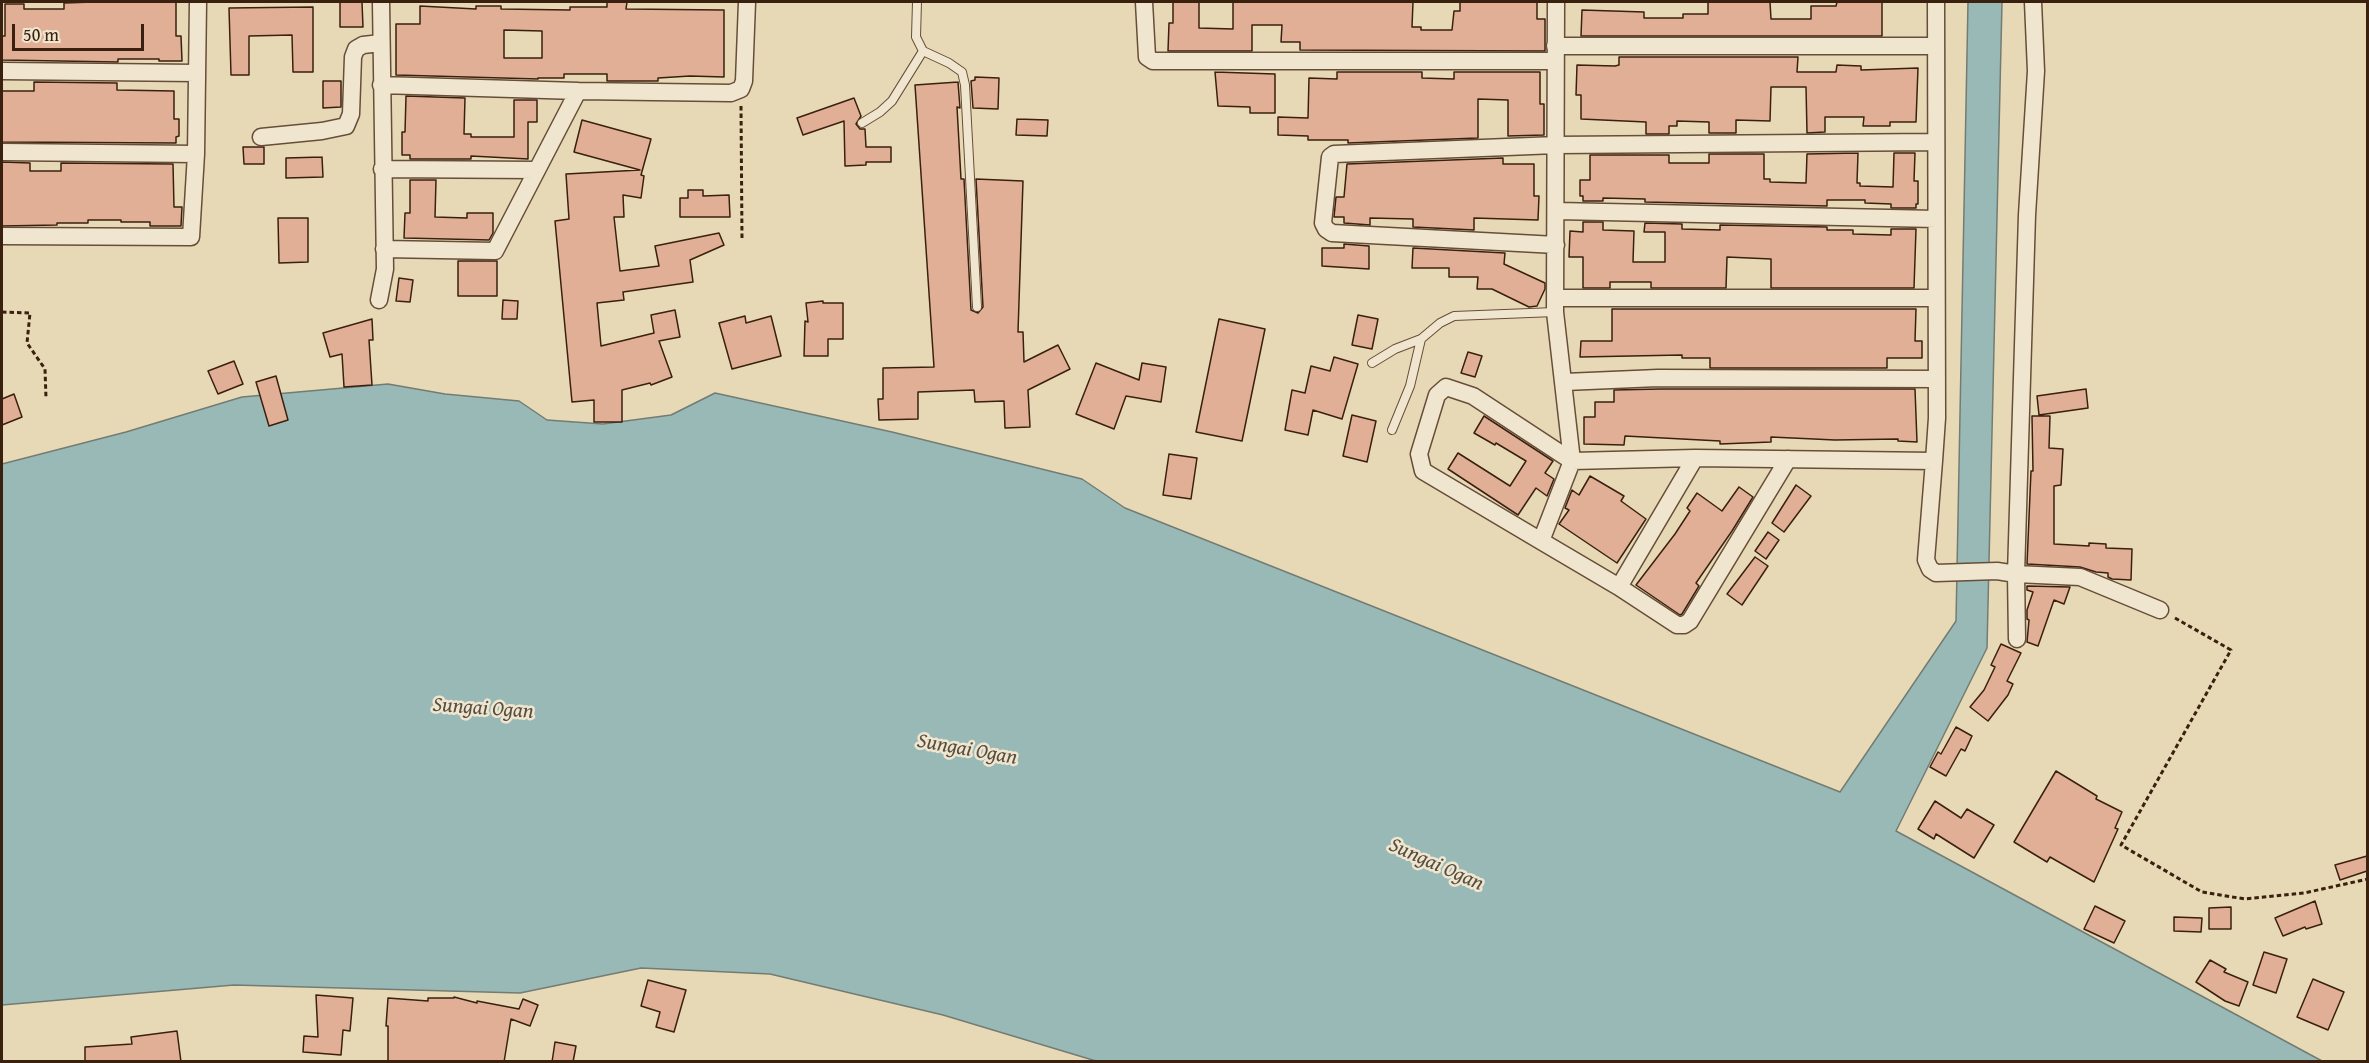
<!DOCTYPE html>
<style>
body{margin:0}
#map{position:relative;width:2369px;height:1063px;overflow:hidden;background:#e8d9b6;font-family:"Gentium Book Plus",serif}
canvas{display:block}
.frame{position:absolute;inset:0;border:3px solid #3a200e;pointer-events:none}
.scale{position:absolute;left:12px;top:24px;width:132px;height:27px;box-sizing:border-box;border:3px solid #3a200e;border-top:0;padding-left:8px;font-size:18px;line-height:21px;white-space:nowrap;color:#3a200e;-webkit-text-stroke:4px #f0e6d0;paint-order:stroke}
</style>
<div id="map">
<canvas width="2369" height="1063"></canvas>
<div class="frame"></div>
<div class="scale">50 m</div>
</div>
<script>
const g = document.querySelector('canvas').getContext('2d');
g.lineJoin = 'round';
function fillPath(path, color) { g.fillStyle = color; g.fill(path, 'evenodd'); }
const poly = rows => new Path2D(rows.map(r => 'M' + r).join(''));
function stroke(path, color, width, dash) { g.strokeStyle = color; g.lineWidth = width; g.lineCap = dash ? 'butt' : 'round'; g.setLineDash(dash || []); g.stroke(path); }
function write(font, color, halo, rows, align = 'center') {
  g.font = font + ' "Gentium Book Plus",serif'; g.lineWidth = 5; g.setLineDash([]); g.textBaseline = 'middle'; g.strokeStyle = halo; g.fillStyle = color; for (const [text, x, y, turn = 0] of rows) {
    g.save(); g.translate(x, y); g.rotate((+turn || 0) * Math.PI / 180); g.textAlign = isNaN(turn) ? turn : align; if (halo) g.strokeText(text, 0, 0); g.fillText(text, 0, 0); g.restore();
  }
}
const water = poly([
 [1968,2,2002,2,1987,648,1896,831,2322,1061,1096,1061,943,1015,770,974,641,968,520,993,234,985,2,1005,2,464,126,432,242,397,388,384,445,394,519,401,547,420,603,424,671,415,715,393,892,432,1082,479,1125,508,1840,792,1956,621,1968,2]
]);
fillPath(water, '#99b9b6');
stroke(water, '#737c73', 1.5);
const building = poly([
 [93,2,176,2,176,36,181,36,182,61,159,61,159,59,118,59,118,62,2,60,2,36,5,36,5,4,24,4,24,9,64,9,64,3,93,2],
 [340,2,362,2,363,27,340,27,340,2],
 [607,2,627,2,626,9,724,10,724,77,690,76,658,78,658,81,607,81,607,74,564,74,564,78,538,78,538,79,396,75,396,24,420,24,420,6,476,9,476,6,501,6,501,9,570,10,570,7,607,7,607,2],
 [504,30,542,31,542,58,504,58,504,30],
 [1173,2,1199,2,1199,28,1233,29,1233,2,1413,2,1412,27,1421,27,1421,30,1452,30,1454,11,1460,11,1460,2,1537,2,1537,19,1545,19,1545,51,1300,50,1300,42,1281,42,1282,25,1252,25,1252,51,1168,51,1169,23,1173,23,1173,2],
 [1708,2,1770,2,1771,19,1811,19,1811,6,1836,6,1837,2,1882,2,1882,36,1581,36,1582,10,1644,12,1644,18,1683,18,1683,14,1708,14,1708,2],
 [313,7,313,72,293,72,292,35,249,36,249,75,231,75,229,8,313,7],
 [1619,57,1798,57,1797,72,1836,72,1837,65,1861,66,1861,70,1918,68,1916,122,1890,122,1890,126,1863,126,1864,117,1825,117,1825,132,1807,133,1806,87,1771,87,1770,121,1736,120,1736,133,1709,133,1709,122,1677,121,1677,126,1669,126,1669,134,1646,134,1646,122,1581,119,1581,95,1576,95,1577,65,1615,66,1619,65,1619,57],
 [1215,72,1275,74,1275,113,1250,113,1250,107,1218,106,1215,72],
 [1337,72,1422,72,1422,78,1454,79,1454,72,1540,72,1540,104,1544,104,1544,135,1508,136,1508,100,1478,99,1478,138,1348,143,1348,140,1308,140,1308,136,1278,135,1278,117,1308,118,1309,78,1337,79,1337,72],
 [975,77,999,78,998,109,973,108,971,81,975,80,975,77],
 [323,81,341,81,341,107,323,108,323,81],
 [34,82,117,83,117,90,174,91,174,119,179,119,179,136,176,137,176,143,2,142,2,91,34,91,34,82],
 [958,82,960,108,957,107,961,179,964,179,971,310,978,313,983,307,976,179,1023,181,1018,332,1023,332,1024,362,1058,345,1070,369,1028,390,1030,427,1005,428,1004,401,975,402,974,390,918,392,918,419,879,420,878,399,883,399,883,368,934,367,915,85,958,82],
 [406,96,465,98,464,134,471,134,471,137,514,137,514,100,537,100,537,122,528,122,528,159,471,156,471,159,410,159,410,155,402,155,402,132,405,132,406,96],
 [854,98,861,116,856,124,860,129,865,129,866,147,891,147,891,162,866,162,866,165,845,166,844,121,803,135,797,118,854,98],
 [1017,119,1048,120,1047,136,1016,135,1017,119],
 [582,120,651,139,641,175,644,176,641,198,623,195,624,217,614,217,620,271,659,266,655,246,719,233,724,245,690,260,693,282,623,292,624,300,597,303,601,346,654,333,651,315,675,310,680,337,659,341,672,377,651,385,650,383,622,390,622,422,594,422,594,400,572,402,555,221,569,219,566,174,640,170,574,152,582,120],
 [243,147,264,147,264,164,244,164,243,147],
 [1858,153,1857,183,1860,183,1860,186,1893,187,1894,153,1915,153,1914,181,1918,181,1918,204,1916,204,1916,208,1891,208,1891,204,1865,203,1865,200,1827,200,1827,206,1645,202,1645,199,1603,198,1603,201,1583,201,1583,196,1580,196,1580,180,1590,180,1590,155,1669,155,1669,163,1709,163,1709,154,1764,154,1764,179,1770,179,1770,182,1806,183,1807,154,1858,153],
 [322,157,323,177,286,178,286,158,322,157],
 [1503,158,1503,164,1534,164,1534,196,1539,196,1538,220,1474,218,1474,230,1413,227,1413,219,1370,218,1370,225,1344,223,1344,217,1334,217,1336,197,1344,197,1347,164,1503,158],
 [2,162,30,163,30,171,61,171,61,163,173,164,174,207,182,207,181,226,150,226,150,222,121,222,121,220,88,220,88,223,57,223,57,225,2,226,2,162],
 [410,180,436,180,435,217,467,218,467,213,493,213,493,233,489,240,404,238,405,213,410,213,410,180],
 [688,190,703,190,703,196,729,195,730,217,680,217,680,198,688,198,688,190],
 [278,218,308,218,308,262,279,263,278,218],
 [1583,222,1603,222,1603,230,1634,231,1633,262,1665,262,1665,232,1644,232,1645,223,1682,224,1682,229,1720,230,1720,225,1827,227,1827,230,1853,230,1853,234,1891,235,1891,229,1916,229,1914,288,1771,288,1771,259,1727,257,1726,288,1651,288,1651,282,1610,282,1610,288,1583,288,1583,257,1569,257,1570,231,1583,232,1583,222],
 [1344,244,1369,246,1369,269,1322,266,1322,248,1344,248,1344,244],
 [1413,248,1505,253,1504,264,1545,283,1545,289,1537,306,1529,307,1492,289,1477,289,1478,277,1449,277,1449,268,1412,268,1413,248],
 [458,261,497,261,497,296,458,296,458,261],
 [399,278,413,280,410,302,396,301,399,278],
 [503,300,518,301,517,319,502,319,503,300],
 [823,301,823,303,843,303,843,339,828,339,828,356,804,356,805,321,808,322,806,303,823,301],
 [1612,309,1916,309,1915,341,1922,341,1922,358,1887,358,1887,368,1710,368,1710,358,1682,358,1682,355,1580,357,1581,341,1612,341,1612,309],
 [1358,315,1378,319,1372,349,1352,345,1358,315],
 [745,316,746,323,771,316,781,356,732,369,719,323,745,316],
 [372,319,373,340,369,340,372,385,344,387,342,354,330,357,323,333,372,319],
 [1219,319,1265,329,1242,441,1196,432,1219,319],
 [1468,352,1482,356,1475,377,1461,373,1468,352],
 [1334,357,1358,364,1342,419,1313,410,1308,435,1285,430,1292,390,1305,393,1311,366,1330,371,1334,357],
 [234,361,243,384,218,394,208,371,234,361],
 [1096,363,1139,380,1142,363,1166,367,1161,402,1126,396,1114,429,1076,414,1096,363],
 [276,376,288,420,269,426,256,382,276,376],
 [1660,389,1915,389,1917,442,1898,441,1898,439,1835,440,1771,437,1771,442,1720,444,1720,441,1625,436,1624,445,1584,444,1584,417,1595,417,1595,402,1614,402,1614,390,1660,389],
 [2086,389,2088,408,2039,415,2037,396,2086,389],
 [14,394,22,417,2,425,2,399,14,394],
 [1352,415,1376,421,1367,462,1343,456,1352,415],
 [1484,416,1553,461,1545,473,1554,479,1547,496,1536,488,1518,515,1448,469,1458,453,1510,486,1526,461,1496,443,1495,445,1474,433,1484,416],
 [2032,416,2050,416,2049,448,2063,449,2061,485,2054,486,2054,544,2089,546,2089,543,2106,544,2106,548,2132,549,2131,580,2112,579,2108,577,2108,573,2096,572,2080,567,2027,564,2031,471,2033,471,2032,416],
 [1169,454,1197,458,1191,499,1163,495,1169,454],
 [1590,476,1624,496,1621,501,1646,519,1617,563,1559,524,1569,510,1565,508,1572,490,1579,495,1590,476],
 [1796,485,1811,496,1784,532,1772,523,1796,485],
 [1739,487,1753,497,1732,531,1696,583,1699,586,1682,614,1680,615,1636,585,1675,534,1690,511,1687,508,1697,493,1722,511,1739,487],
 [1768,532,1779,540,1766,559,1755,551,1768,532],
 [1755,557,1768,566,1742,605,1727,594,1755,557],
 [2027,586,2070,587,2064,604,2054,600,2038,646,2027,642,2029,620,2027,619,2027,610,2033,592,2027,590,2027,586],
 [2001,644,2021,653,2007,681,2013,684,2008,695,1988,721,1970,707,1984,690,1995,667,1991,665,2001,644],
 [1956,727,1972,736,1965,751,1961,749,1946,776,1930,767,1938,752,1941,754,1956,727],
 [2056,771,2097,796,2096,799,2122,812,2115,828,2118,829,2094,882,2050,857,2047,862,2014,842,2056,771],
 [1935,801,1961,818,1967,809,1994,825,1974,858,1936,834,1934,839,1918,829,1935,801],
 [2367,856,2367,871,2340,880,2335,865,2367,856],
 [2315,901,2322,924,2306,929,2305,927,2283,936,2275,918,2315,901],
 [2095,906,2125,921,2114,943,2084,929,2095,906],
 [2231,907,2231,929,2209,929,2209,908,2231,907],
 [2174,917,2202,918,2201,932,2174,931,2174,917],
 [2264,952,2287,959,2276,993,2253,985,2264,952],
 [2210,960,2226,969,2224,972,2248,982,2239,1006,2225,1001,2196,982,2210,960],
 [2313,979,2344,992,2328,1030,2297,1017,2313,979],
 [648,980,686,990,674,1032,656,1027,660,1012,641,1006,648,980],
 [316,995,353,998,350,1031,343,1030,341,1055,303,1052,304,1036,318,1037,316,995],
 [454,997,477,1003,477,1001,519,1009,523,999,538,1005,530,1026,511,1019,504,1062,388,1061,388,1026,386,1026,388,998,428,1001,428,998,454,998,454,997],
 [177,1031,181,1062,85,1062,85,1047,132,1044,131,1037,177,1031],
 [555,1042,576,1046,573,1062,552,1062,555,1042]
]);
fillPath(building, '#e1ae96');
stroke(building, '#3a200e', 1.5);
const lane = poly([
 [917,2,916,37,923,51,949,63,962,72,965,85,977,307],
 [862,123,880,112,892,101,923,51],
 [1372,363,1395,349,1421,339],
 [1392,430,1410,386,1421,339,1440,323,1454,316,1555,312]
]);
const street = poly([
 [1144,2,1147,57,1153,61,1554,61],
 [1556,2,1555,312,1572,461,1695,458,1934,461,1937,418,1936,2],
 [1555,46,1935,46],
 [2,71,197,73],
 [381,85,578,91],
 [261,137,322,131,346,126,351,114,353,57,356,49,363,45,381,43],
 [2,152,196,154],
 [382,169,537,170],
 [1557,211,1936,219],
 [2,236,191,237,196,154,198,2],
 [1556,245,1332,233,1326,229,1323,223,1330,157,1334,154,1556,145,1936,142],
 [384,249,495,251,578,91,731,93,741,89,744,81,747,2],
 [1556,298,1936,298],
 [379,300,385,269,381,2],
 [1565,382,1658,378,1937,379],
 [1934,461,1926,560,1930,569,1936,573,1997,571,2016,574,2027,215,2036,71,2033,2],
 [1541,541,1572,461,1473,396,1446,387,1437,395,1419,454,1423,471,1541,541,1619,587,1677,625,1684,625,1690,621,1788,459],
 [1619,587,1695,458],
 [2017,639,2016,574,2080,577,2160,610]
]);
stroke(lane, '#664e38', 10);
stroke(street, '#664e38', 19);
stroke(poly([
 [741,106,742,240],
 [2,312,30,313,27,343,45,369,46,398],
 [2175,618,2231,650,2121,845,2202,892,2245,899,2304,893,2368,879]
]), '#3a200e', 3, [4.5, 3]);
stroke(lane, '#f0e6d0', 8);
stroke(street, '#f0e6d0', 16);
write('italic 21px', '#564e40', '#f0e6d0', [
 ["Sungai Ogan",483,709,4],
 ["Sungai Ogan",967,750,10],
 ["Sungai Ogan",1436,865,24]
]);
</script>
